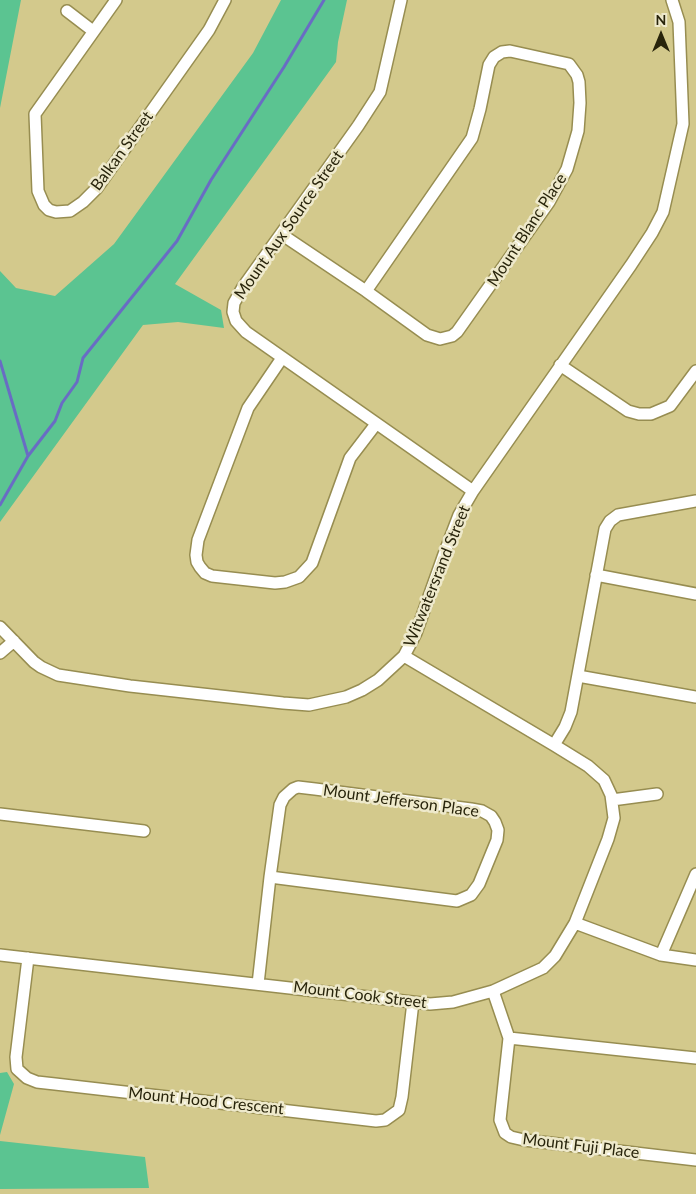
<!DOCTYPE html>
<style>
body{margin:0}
#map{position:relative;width:696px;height:1194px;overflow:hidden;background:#d3c98c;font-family:Lato,sans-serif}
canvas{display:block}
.north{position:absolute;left:636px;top:10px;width:50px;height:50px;-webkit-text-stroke:4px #eee9cb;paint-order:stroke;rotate:0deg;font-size:14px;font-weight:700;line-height:20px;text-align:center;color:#28240b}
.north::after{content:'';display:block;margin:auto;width:18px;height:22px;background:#28240b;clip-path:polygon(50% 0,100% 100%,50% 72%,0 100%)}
</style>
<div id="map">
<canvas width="696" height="1194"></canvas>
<div class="north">N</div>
</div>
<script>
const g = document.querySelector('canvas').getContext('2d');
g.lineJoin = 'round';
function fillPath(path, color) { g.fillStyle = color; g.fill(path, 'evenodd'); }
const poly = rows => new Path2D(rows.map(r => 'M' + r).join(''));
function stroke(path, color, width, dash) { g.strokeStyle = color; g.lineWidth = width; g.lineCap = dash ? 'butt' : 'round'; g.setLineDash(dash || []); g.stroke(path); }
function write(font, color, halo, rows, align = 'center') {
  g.font = font + ' Lato,sans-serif'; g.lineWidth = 5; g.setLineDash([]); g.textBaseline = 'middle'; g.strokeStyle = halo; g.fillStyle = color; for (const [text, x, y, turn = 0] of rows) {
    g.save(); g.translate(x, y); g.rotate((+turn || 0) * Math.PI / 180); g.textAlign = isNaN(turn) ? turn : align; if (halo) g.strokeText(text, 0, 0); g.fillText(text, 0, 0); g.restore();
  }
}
fillPath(poly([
 [0,0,21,0,0,108],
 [281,0,347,0,338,42,336,62,175,284,221,310,224,328,178,322,143,325,0,522,0,271,16,288,55,296,114,244,253,53],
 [7,1072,14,1084,0,1135,0,1073],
 [0,1141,145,1157,149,1188,0,1189]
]), '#5bc491');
stroke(poly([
 [0,361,28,456,0,505],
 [28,456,55,421,62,403,77,382,83,358,177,241,211,180,284,67,324,0]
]), '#696cc4', 3);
const minor = poly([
 [116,0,35,114,38,191,44,205,49,210,56,212,70,211,83,202,97,188,209,30,225,0],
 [401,0,380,92,358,126,243,287,234,303,233,312,236,321,246,332,473,491],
 [67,11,93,31],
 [281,234,366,291,427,335,440,339,452,336,457,332,549,202,567,169,578,131,580,103,579,82,577,75,569,64,510,51,502,52,494,57,489,65,480,109,472,138,366,291],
 [282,358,248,408,198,540,196,555,197,562,200,567,205,573,212,576,275,583,285,582,299,577,312,563,350,458,376,424],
 [560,365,628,411,639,414,651,414,670,406,696,371],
 [596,575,696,594],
 [0,627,34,662,41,667,58,675,130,686,283,703,309,705,346,697,362,690,378,680,404,656,416,633,443,557,459,515,473,491,631,265,652,233,663,212,683,124,679,22,672,0],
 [0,653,14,641],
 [578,676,696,697],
 [554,745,565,727,571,712,605,529,610,521,618,515,696,501],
 [612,800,657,794],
 [0,814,144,831],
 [575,923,661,955,696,960],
 [0,955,430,1004,453,1002,493,991,543,968,555,956,575,923,608,839,614,818,611,795,604,780,588,766,554,745,404,656],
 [661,955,696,874],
 [28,958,16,1057,17,1069,27,1078,37,1082,55,1084,376,1121,385,1120,399,1110,402,1097,413,1002],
 [258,984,270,877,280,805,284,797,293,789,298,787,315,789,471,809,482,811,491,816,495,822,498,830,497,840,479,884,471,895,457,901,270,877],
 [493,991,509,1038,696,1058],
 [509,1038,500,1120,505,1133,511,1137,524,1140,696,1160]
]);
stroke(minor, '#978d51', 14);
stroke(minor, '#fff', 11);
write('16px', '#28240b', '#eee9cb', [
 ["Balkan Street",122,151,-54],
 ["Mount Aux Source Street",289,225,-55],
 ["Mount Blanc Place",527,230,-57],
 ["Witwatersrand Street",437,576,-68],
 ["Mount Jefferson Place",401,801,8],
 ["Mount Cook Street",360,995,7],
 ["Mount Hood Crescent",206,1101,6],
 ["Mount Fuji Place",581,1146,7]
]);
</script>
